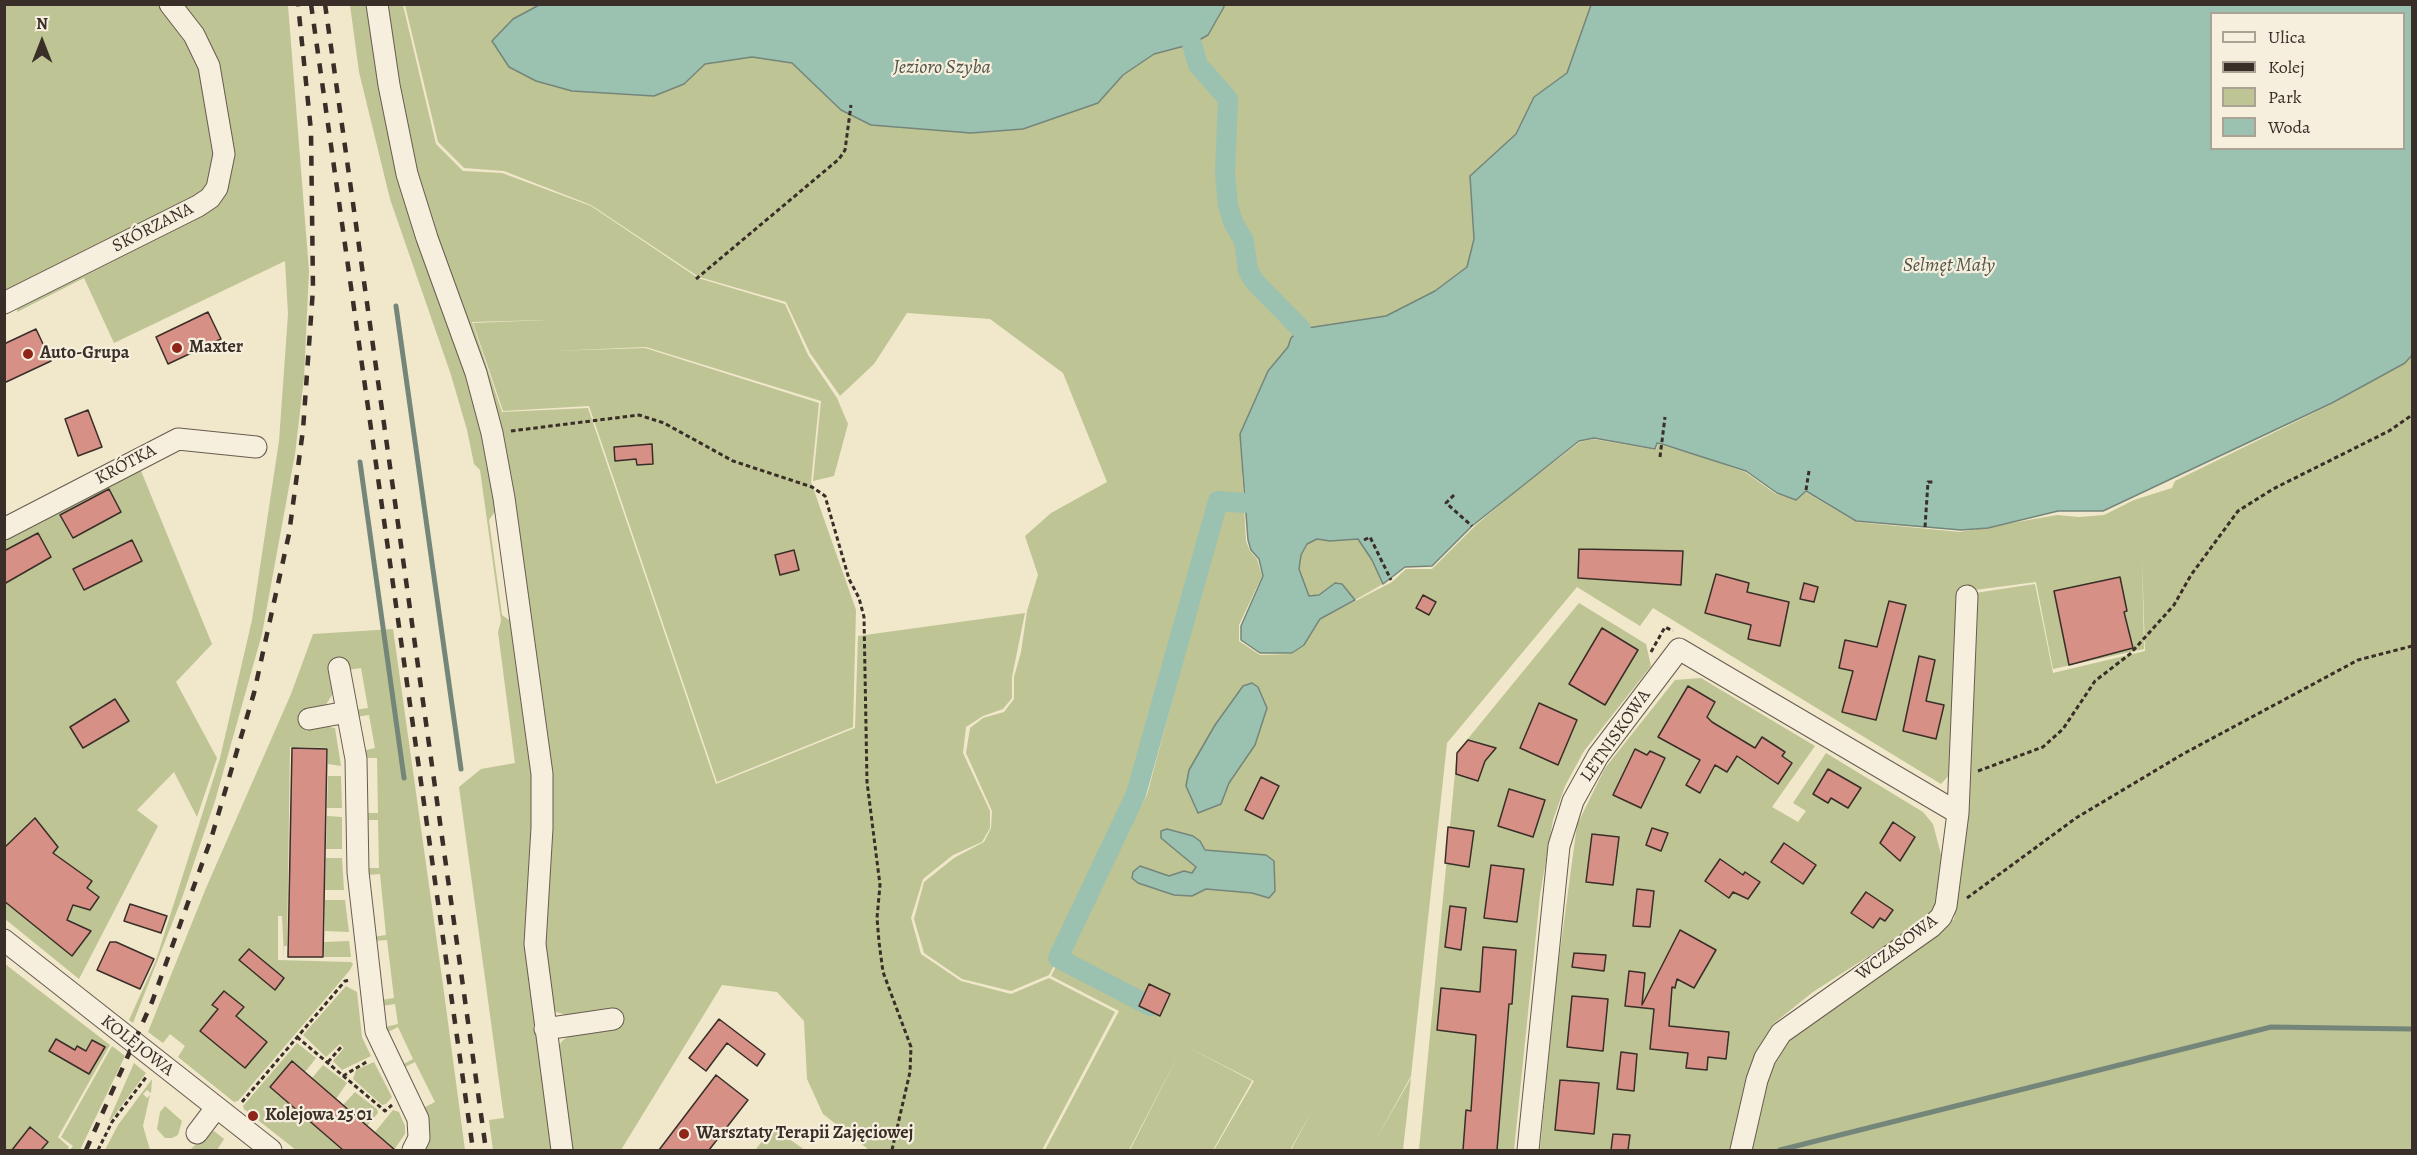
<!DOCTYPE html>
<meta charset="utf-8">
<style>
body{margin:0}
#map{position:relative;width:2417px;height:1155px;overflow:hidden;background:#f1e7ca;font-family:Alegreya,serif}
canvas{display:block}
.frame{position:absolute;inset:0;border:6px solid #392e28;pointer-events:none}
.legend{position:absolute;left:2210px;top:12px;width:195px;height:138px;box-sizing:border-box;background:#f6efdd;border:2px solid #aaa295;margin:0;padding:8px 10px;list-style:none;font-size:18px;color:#392e28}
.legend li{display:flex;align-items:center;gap:12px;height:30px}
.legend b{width:30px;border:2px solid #aaa295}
.north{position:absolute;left:12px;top:12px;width:60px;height:60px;-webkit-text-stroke:4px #f6efdd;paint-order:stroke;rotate:0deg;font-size:16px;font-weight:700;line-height:24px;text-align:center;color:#392e28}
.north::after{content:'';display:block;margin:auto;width:21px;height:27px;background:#392e28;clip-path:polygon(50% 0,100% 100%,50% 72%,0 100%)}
</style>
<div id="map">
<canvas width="2417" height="1155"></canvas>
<div class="frame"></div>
<ul class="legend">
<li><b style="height:8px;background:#f6efdd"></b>Ulica</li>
<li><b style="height:8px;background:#392e28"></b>Kolej</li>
<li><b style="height:16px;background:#bec494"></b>Park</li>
<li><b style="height:16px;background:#9bc1b1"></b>Woda</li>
</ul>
<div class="north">N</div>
</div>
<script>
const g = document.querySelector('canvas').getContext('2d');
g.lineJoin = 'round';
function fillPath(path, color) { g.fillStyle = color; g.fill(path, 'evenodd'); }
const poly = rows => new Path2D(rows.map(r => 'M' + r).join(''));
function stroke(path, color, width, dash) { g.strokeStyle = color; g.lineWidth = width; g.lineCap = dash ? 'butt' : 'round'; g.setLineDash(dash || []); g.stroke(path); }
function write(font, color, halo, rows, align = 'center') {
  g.font = font + ' Alegreya,serif'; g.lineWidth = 4.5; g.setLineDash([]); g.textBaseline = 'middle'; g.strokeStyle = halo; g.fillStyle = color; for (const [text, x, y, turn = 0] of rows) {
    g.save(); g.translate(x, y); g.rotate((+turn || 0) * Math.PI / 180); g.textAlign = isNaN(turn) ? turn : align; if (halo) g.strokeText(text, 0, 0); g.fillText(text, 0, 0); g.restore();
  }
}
fillPath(poly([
 [5,5,158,5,190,49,200,72,214,164,208,185,200,194,5,293],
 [180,5,288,5,309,271,304,378,295,454,262,634,215,801,182,898,133,1023,129,1020,156,960,220,758,252,620,279,441,288,314,285,261,114,343,84,278,17,312,18,306,228,184,232,165],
 [350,5,368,5,486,449,496,510,489,520,502,615,512,622,532,763,532,850,527,901,527,956,553,1150,493,1150,489,1120,504,1118,459,787,481,769,515,763,498,632,501,621,480,470,474,464,467,430,451,375,390,199,359,72],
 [386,5,403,5,436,144,463,171,502,173,591,206,698,278,785,304,808,355,837,398,848,424,834,476,813,481,821,401,646,347,552,351,645,348,819,403,811,482,856,610,853,727,717,782,589,406,503,411,473,323,546,320,472,322,502,412,588,408,716,784,855,728,858,636,1025,613,1012,677,1012,698,1003,709,983,716,966,727,963,753,990,811,990,828,982,842,953,855,923,879,911,918,921,954,961,981,1011,994,1049,978,1115,1012,1042,1150,869,1150,823,1114,807,1079,804,1021,777,992,722,985,621,1150,571,1150,557,1049,562,1041,570,1035,569,1016,556,1012,552,1006,545,960,549,745,514,496,422,194,400,100],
 [405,5,541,5,513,19,536,81,572,91,654,96,684,84,705,64,752,57,792,63,841,110,1098,103,1123,75,1154,54,1175,49,1208,35,1224,5,1591,5,1567,73,1534,97,1516,134,1470,176,1474,239,1467,267,1435,291,1386,316,1301,330,1291,338,1288,347,1268,371,1240,434,1246,541,1250,551,1257,559,1262,576,1239,625,1239,641,1260,655,1292,654,1305,645,1321,619,1392,582,1406,569,1432,569,1476,525,1515,492,1580,442,1593,439,1656,450,1658,444,1699,456,1745,472,1776,494,1796,500,1805,492,1856,522,1960,532,2057,515,2079,517,2104,515,2134,500,2172,488,2175,481,2332,404,2405,363,2412,355,2412,1150,1750,1150,1768,1074,1785,1043,1954,919,1967,816,1975,593,2035,584,2053,673,2145,651,2142,556,2144,649,2053,669,2036,582,1967,591,1951,773,1941,784,1653,608,1640,626,1577,587,1447,743,1411,1076,1374,1143,1411,1078,1403,1150,1291,1150,1312,1111,1290,1150,1214,1150,1254,1081,1184,1045,1252,1081,1213,1150,1130,1150,1182,1048,1129,1150,1045,1150,1119,1011,1051,976,1147,795,1210,559,1145,795,1049,975,1011,991,962,979,924,953,914,919,924,882,954,858,984,842,991,828,992,811,966,753,970,728,983,718,1004,712,1014,699,1014,677,1021,652,1027,611,1038,575,1025,536,1051,513,1107,482,1063,373,990,319,907,313,874,364,840,396,810,353,786,302,699,277,591,205,504,171,464,168,438,142],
 [139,466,212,644,176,682,217,758,197,817,174,772,137,810,158,826,79,979,5,919,4,539],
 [1317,539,1330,541,1358,539,1372,560,1383,584,1355,600,1342,584,1334,583,1319,595,1309,596,1299,569,1301,555,1307,544],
 [1579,603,1646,644,1651,666,1584,751,1565,786,1553,820,1540,895,1514,1150,1419,1150,1457,752],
 [393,629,443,985,465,1150,423,1150,423,1108,435,1102,415,1062,403,1068,402,1065,413,1059,398,1027,386,1033,385,1027,398,1024,395,1004,382,1006,381,1000,394,998,387,940,373,941,373,937,386,935,380,874,366,875,365,868,379,868,378,820,364,820,364,813,378,813,377,758,363,758,362,751,375,748,369,715,355,717,354,710,368,708,361,668,348,670,325,706,300,713,303,729,324,726,335,728,341,766,328,764,328,748,290,747,287,946,284,946,284,957,282,916,278,916,278,960,351,962,353,964,350,970,238,1101,234,1102,178,1057,185,1046,170,1034,163,1043,148,1032,206,888,291,694,313,634],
 [1701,678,1815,746,1772,807,1798,822,1806,811,1793,803,1826,753,1923,812,1933,824,1943,862,1934,914,1813,992,1773,1024,1747,1077,1733,1150,1540,1150,1556,981,1577,825,1605,768,1675,680],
 [328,776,341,776,342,808,327,808],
 [327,816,342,817,342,849,326,849],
 [326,858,342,858,344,890,325,890],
 [325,900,345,900,349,932,325,931],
 [349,941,351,957,324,957,324,942],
 [5,964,110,1045,58,1137,69,1147,67,1150,5,1150],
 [346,986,357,992,362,1037,371,1056,342,1070,333,1061,344,1048,340,1044,326,1057,303,1035],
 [297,1043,316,1058,305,1072,292,1061,269,1087,342,1150,296,1150,244,1109,243,1106],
 [112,1046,125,1056,80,1150,70,1150,73,1146,61,1137],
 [374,1062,392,1097,386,1104,382,1105,353,1079,356,1070],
 [134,1063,146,1073,110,1121,109,1120],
 [323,1065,347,1083,336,1099,312,1078],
 [152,1079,151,1093,147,1090,143,1094,147,1098,150,1095,143,1126,150,1150,105,1150,118,1125],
 [355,1092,377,1109,378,1113,367,1126,343,1105],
 [165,1106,182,1121,178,1135,172,1138,165,1138,157,1129,160,1112],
 [393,1110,399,1112,405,1126,405,1134,394,1150,382,1150,388,1143,375,1132],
 [773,1128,805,1150,755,1150],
 [214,1131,224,1139,217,1150,190,1150,203,1137]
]), '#bec494');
const water = poly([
 [541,4,1224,4,1224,7,1208,35,1192,44,1154,54,1123,75,1098,103,1023,129,971,133,871,125,841,110,792,63,752,57,705,64,684,84,654,96,572,91,536,81,509,67,492,41,513,19,541,4],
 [1591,5,2412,5,2412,355,2405,363,2332,403,2103,511,2058,511,1988,528,1961,530,1856,521,1806,491,1796,500,1777,493,1746,471,1662,444,1657,443,1655,449,1594,438,1579,441,1472,526,1432,566,1405,567,1383,584,1372,560,1358,539,1330,541,1317,539,1307,544,1301,555,1299,569,1309,596,1319,595,1335,583,1342,584,1355,600,1320,619,1304,645,1292,653,1260,653,1241,640,1241,626,1263,576,1259,559,1251,550,1248,540,1240,434,1268,371,1288,347,1291,338,1301,329,1386,316,1435,291,1467,267,1474,239,1470,176,1516,134,1534,97,1567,73,1591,5],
 [2212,14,2404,14,2404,148,2212,148,2212,14],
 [1252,683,1258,687,1267,708,1255,745,1229,783,1221,804,1198,813,1186,786,1189,770,1215,725,1243,686,1252,683],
 [1167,829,1193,836,1200,841,1205,850,1266,855,1274,861,1275,891,1269,898,1252,893,1206,889,1192,896,1174,895,1138,883,1132,878,1133,872,1140,866,1169,876,1184,871,1192,873,1196,867,1161,838,1161,831,1167,829]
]);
fillPath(water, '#9bc1b1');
stroke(water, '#74867a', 1.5);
stroke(poly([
 [396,306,461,769],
 [360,462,404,778],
 [1780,1150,2271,1027,2412,1029]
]), '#74867a', 5);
stroke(poly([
 [1192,44,1198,65,1228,99,1225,173,1228,206,1233,222,1244,241,1248,271,1255,282,1301,329],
 [1150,1006,1058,958,1136,794,1218,501,1245,503]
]), '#9bc1b1', 20);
const building = poly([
 [208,312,221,339,168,364,156,337,208,312],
 [36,329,51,361,4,383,4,344,36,329],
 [88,410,102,447,78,456,65,419,88,410],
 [652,444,653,464,637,465,636,459,615,461,614,447,652,444],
 [109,489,121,512,73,538,60,515,109,489],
 [38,533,51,557,4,584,4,551,38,533],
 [132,540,142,561,84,590,73,569,132,540],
 [1579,549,1683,551,1681,585,1578,578,1579,549],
 [794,550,799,570,780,575,775,555,794,550],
 [1716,574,1749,583,1747,592,1789,602,1780,646,1748,639,1751,625,1705,613,1716,574],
 [2120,577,2127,611,2124,612,2133,648,2069,665,2054,591,2120,577],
 [1804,583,1818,587,1814,602,1800,599,1804,583],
 [1423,595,1436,602,1429,615,1416,608,1423,595],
 [1889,601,1906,605,1876,720,1842,712,1853,671,1839,668,1845,640,1877,647,1889,601],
 [1602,628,1638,650,1605,705,1569,684,1602,628],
 [1919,656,1935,660,1926,701,1944,705,1936,739,1903,731,1919,656],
 [1688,686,1715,702,1707,717,1712,722,1755,748,1762,737,1785,752,1782,756,1792,763,1778,784,1737,756,1727,772,1715,765,1700,793,1686,785,1700,760,1658,737,1688,686],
 [115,699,129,721,83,748,70,727,115,699],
 [1539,703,1577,720,1558,765,1520,748,1539,703],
 [1468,740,1496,748,1485,761,1478,781,1456,774,1457,753,1468,740],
 [292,748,327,749,323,957,288,957,292,748],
 [1635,749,1647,755,1650,751,1665,758,1641,808,1613,795,1635,749],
 [1828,769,1861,788,1848,808,1831,798,1828,803,1813,794,1828,769],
 [1261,777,1279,786,1263,819,1245,810,1261,777],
 [1509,789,1545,800,1533,837,1498,826,1509,789],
 [35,818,58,847,53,853,92,881,87,888,99,897,90,910,73,905,67,920,91,931,72,956,4,901,4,848,35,818],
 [1893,822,1915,837,1900,861,1880,843,1893,822],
 [1448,827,1474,831,1469,867,1445,863,1448,827],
 [1652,828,1668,833,1661,851,1646,845,1652,828],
 [1592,834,1619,837,1613,885,1586,882,1592,834],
 [1784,843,1816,865,1803,884,1771,862,1784,843],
 [1720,859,1743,875,1745,872,1760,882,1748,899,1733,892,1729,898,1705,881,1720,859],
 [1491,865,1524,869,1517,922,1484,918,1491,865],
 [1637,889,1654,891,1650,927,1633,926,1637,889],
 [1866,892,1893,910,1885,921,1880,918,1873,928,1851,913,1866,892],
 [130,904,167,916,161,933,124,921,130,904],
 [1450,906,1466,908,1461,950,1445,947,1450,906],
 [1680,930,1716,950,1694,988,1677,979,1675,988,1672,987,1669,1026,1729,1032,1726,1059,1708,1057,1707,1070,1686,1068,1688,1053,1650,1049,1654,1009,1625,1006,1629,971,1645,973,1642,1005,1680,930],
 [110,942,116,942,154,959,140,989,97,970,110,942],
 [1483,947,1516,950,1512,1004,1509,1004,1497,1150,1463,1150,1466,1110,1471,1111,1476,1035,1437,1030,1441,988,1480,992,1483,947],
 [249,949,284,978,275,990,239,960,249,949],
 [1574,953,1606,955,1604,971,1572,967,1574,953],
 [1149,984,1170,994,1160,1016,1139,1006,1149,984],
 [224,991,244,1007,236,1016,267,1042,245,1068,200,1031,218,1009,212,1005,224,991],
 [1572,996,1608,999,1603,1051,1567,1047,1572,996],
 [719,1019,765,1054,757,1066,727,1043,706,1071,689,1058,719,1019],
 [56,1039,75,1050,77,1046,86,1051,92,1040,105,1047,89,1074,49,1051,56,1039],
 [1621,1052,1637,1054,1634,1091,1617,1089,1621,1052],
 [292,1061,395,1150,343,1150,270,1087,292,1061],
 [716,1075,748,1100,709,1150,659,1150,716,1075],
 [1560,1080,1599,1083,1594,1134,1555,1130,1560,1080],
 [30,1127,48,1142,41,1150,12,1150,30,1127],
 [1613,1134,1630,1135,1628,1150,1611,1150,1613,1134]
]);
fillPath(building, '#d69086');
stroke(building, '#392e28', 1.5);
const minor = poly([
 [377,4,389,85,407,174,427,238,476,373,492,433,504,498,542,774,542,828,535,944,562,1150],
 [4,303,198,206,210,198,217,188,224,154,209,66,194,35,170,4],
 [4,529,178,439,256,447],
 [339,668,356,759,358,872,376,1031,418,1119,419,1138,413,1150],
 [309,719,347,712],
 [4,940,271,1150],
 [545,1029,613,1019],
 [197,1133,216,1108],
 [1528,1150,1559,846,1573,801,1598,756,1679,649,1958,813],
 [1741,1150,1757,1080,1765,1058,1781,1033,1931,927,1941,917,1946,906,1958,813,1967,596]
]);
stroke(minor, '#675c50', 23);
stroke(poly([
 [696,279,839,159,845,150,851,105],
 [511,431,639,415,664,423,733,461,812,487,825,496,849,579,859,598,864,617,867,782,880,885,877,918,879,942,883,972,911,1047,910,1072,892,1150],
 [1660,457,1665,417],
 [1806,490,1809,471],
 [1454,495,1446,503,1472,526],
 [1925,527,1928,482,1935,482],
 [1364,540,1370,537,1391,580],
 [1651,652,1665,627,1673,631],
 [1978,771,2043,747,2063,729,2095,681,2130,654,2174,605,2191,575,2238,511,2273,489,2389,431,2412,415],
 [1967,898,2076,818,2183,754,2358,660,2412,646],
 [297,1037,385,1111,392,1105],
 [328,1062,342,1046],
 [343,1076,368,1061],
 [242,1102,345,981,351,980],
 [98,1150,112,1122,147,1076]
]), '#392e28', 3, [4.5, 3]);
stroke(minor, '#f6efdd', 21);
stroke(poly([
 [311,4,473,1150],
 [325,4,486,1150],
 [86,1150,152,1002,211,839,254,693,289,534,303,430,313,289,311,131,298,4]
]), '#392e28', 4.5, [10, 10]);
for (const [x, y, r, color] of [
 [177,348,6,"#8f2418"],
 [28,354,6,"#8f2418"],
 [253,1116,6,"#8f2418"],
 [684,1134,6,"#8f2418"]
]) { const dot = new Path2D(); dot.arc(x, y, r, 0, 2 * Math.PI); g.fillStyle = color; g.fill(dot); stroke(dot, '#f6efdd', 2); }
write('18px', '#392e28', '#f6efdd', [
 ["SKÓRZANA",153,228,-27],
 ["KRÓTKA",126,465,-28],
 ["LETNISKOWA",1616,736,-55],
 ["WCZASOWA",1897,948,-37],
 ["KOLEJOWA",137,1046,38]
]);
write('bold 18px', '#392e28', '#f6efdd', [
 ["Maxter",189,348],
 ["Auto-Grupa",40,354],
 ["Kolejowa 25 01",265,1116],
 ["Warsztaty Terapii Zajęciowej",696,1134]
], 'left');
write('italic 20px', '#52534a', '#f6efdd', [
 ["Jezioro Szyba",942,68],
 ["Selmęt Mały",1949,266]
]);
</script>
